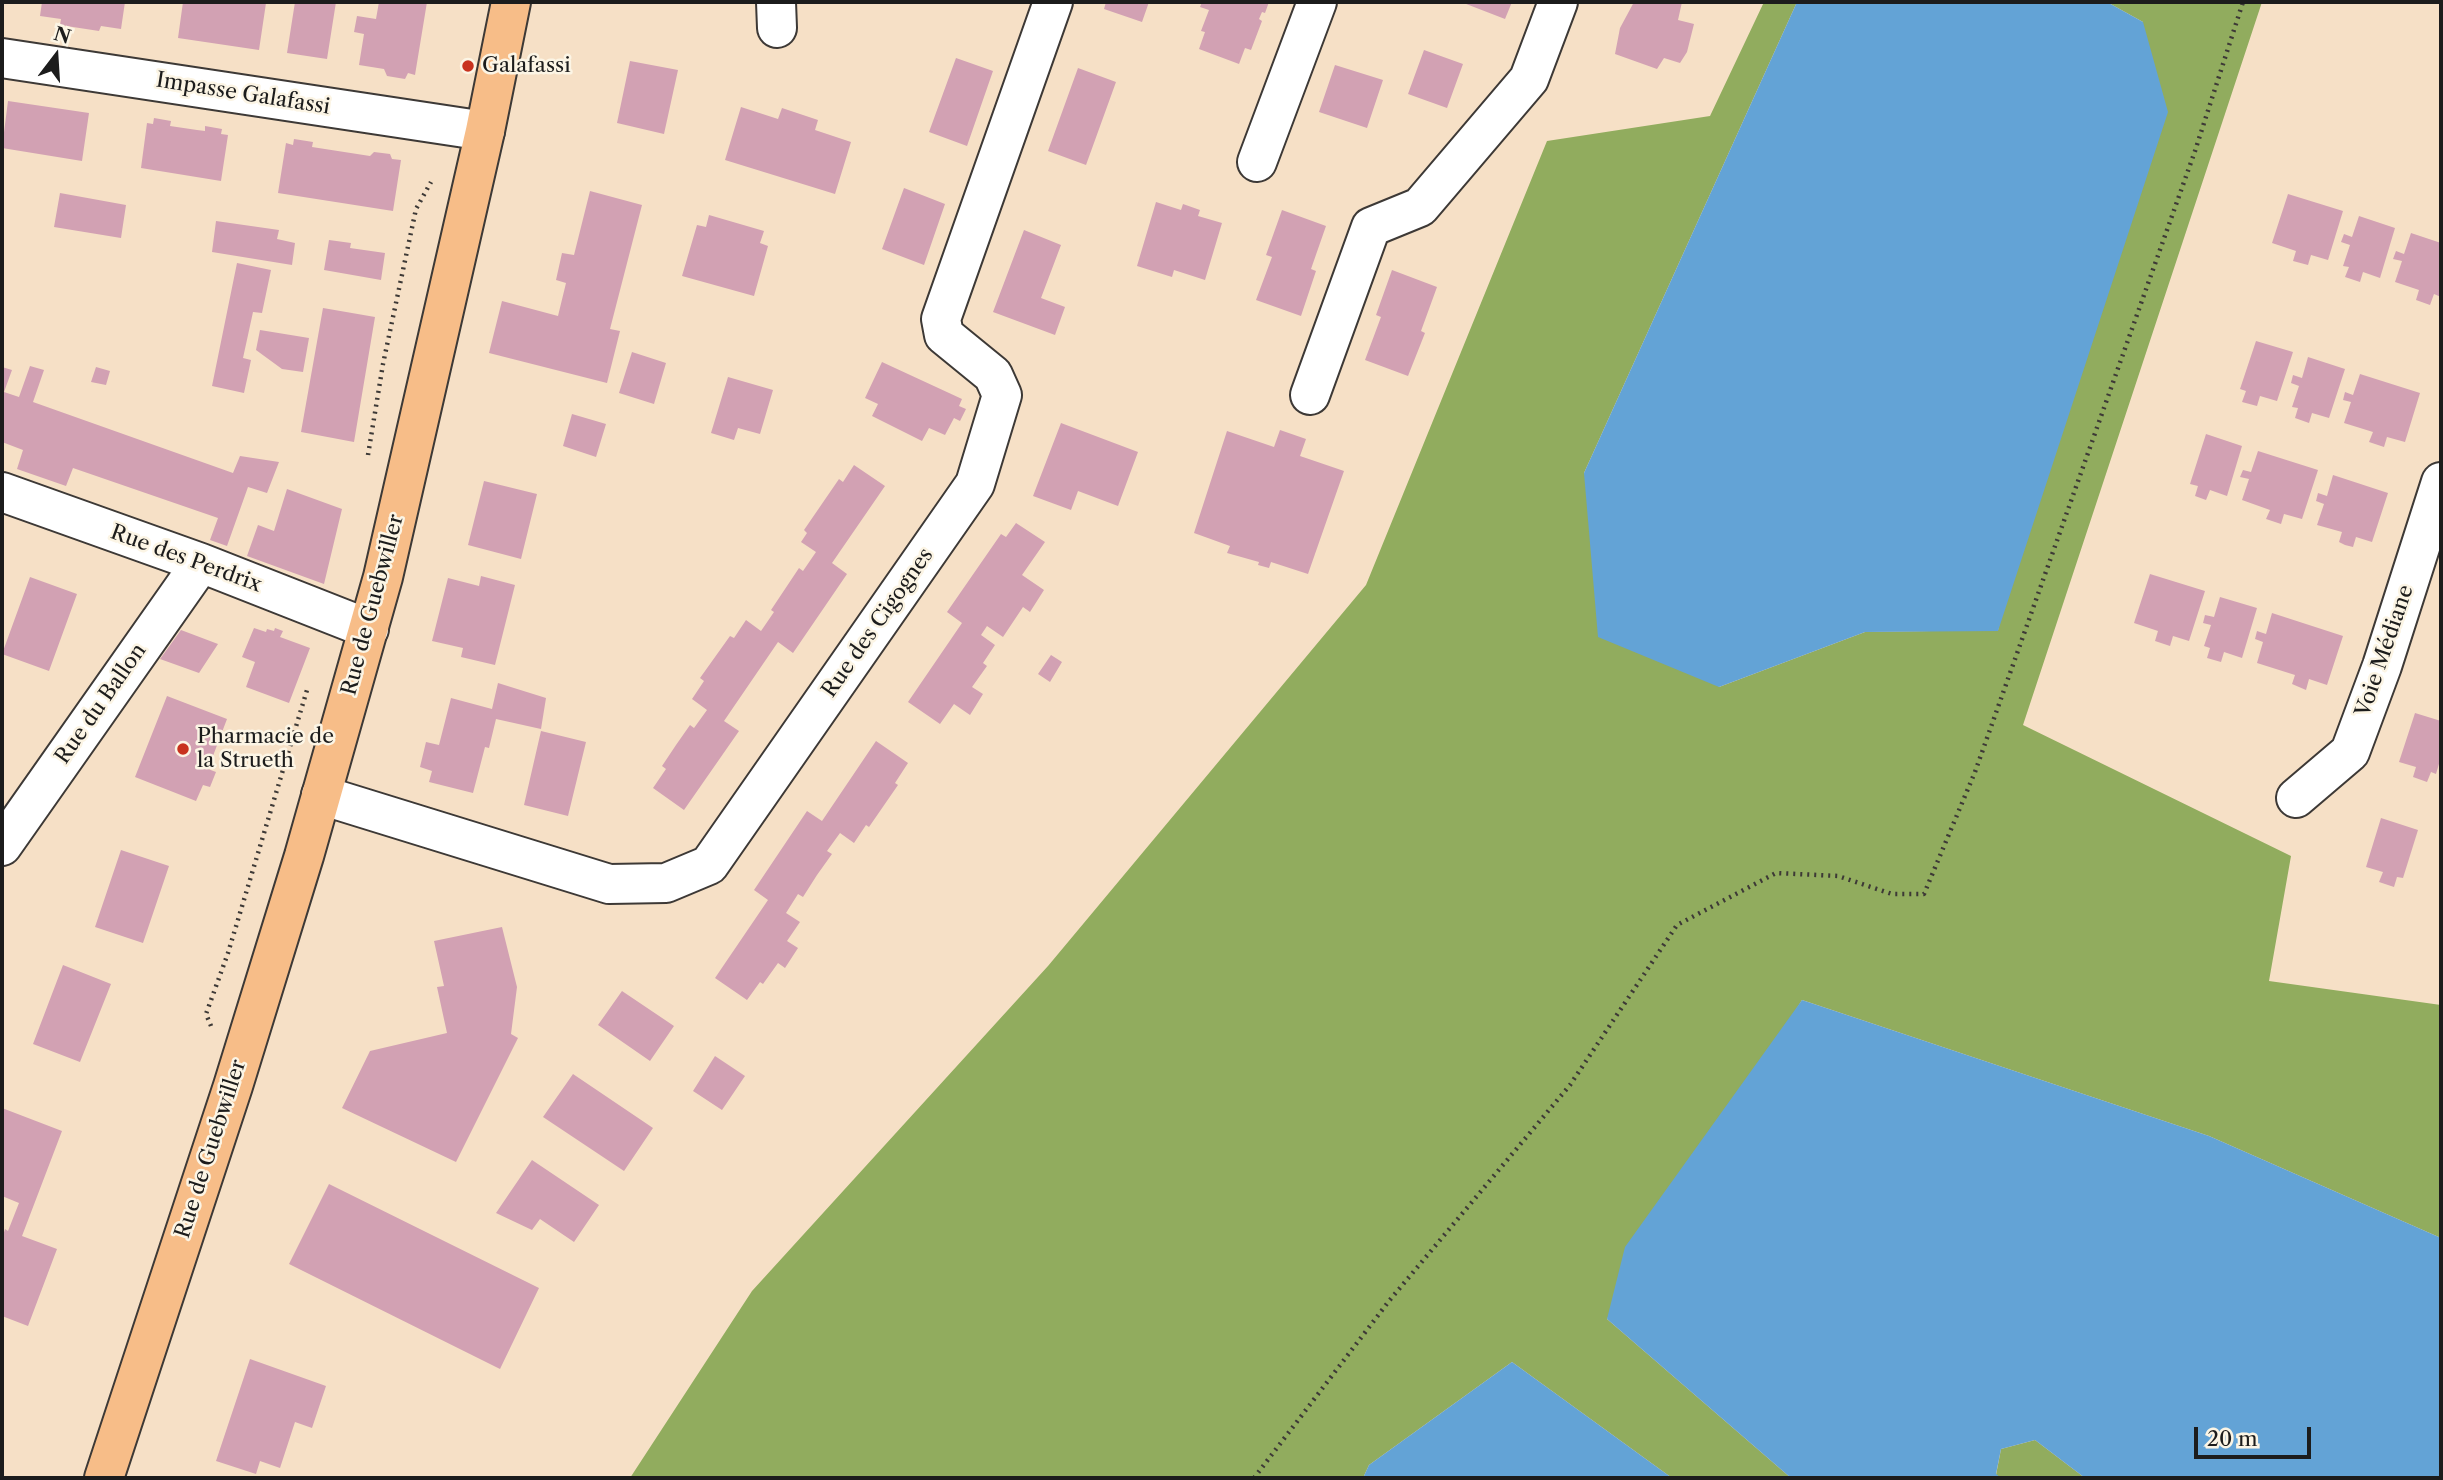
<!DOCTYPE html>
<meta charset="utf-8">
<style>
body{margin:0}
#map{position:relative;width:2443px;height:1480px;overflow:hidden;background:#f6e0c6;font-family:"Libre Caslon Text",serif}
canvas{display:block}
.frame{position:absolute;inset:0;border:4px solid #1c1c1c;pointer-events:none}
.north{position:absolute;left:21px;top:21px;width:70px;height:70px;-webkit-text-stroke:5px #fcf5e5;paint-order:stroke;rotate:17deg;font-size:19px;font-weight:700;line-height:28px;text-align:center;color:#1c1c1c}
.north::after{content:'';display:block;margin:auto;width:24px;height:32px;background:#1c1c1c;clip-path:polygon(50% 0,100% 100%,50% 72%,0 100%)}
.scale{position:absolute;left:2194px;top:1427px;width:117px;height:32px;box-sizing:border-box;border:4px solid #1c1c1c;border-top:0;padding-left:9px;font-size:21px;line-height:24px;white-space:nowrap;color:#1c1c1c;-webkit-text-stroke:5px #fcf5e5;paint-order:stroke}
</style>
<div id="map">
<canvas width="2443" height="1480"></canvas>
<div class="frame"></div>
<div class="north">N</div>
<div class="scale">20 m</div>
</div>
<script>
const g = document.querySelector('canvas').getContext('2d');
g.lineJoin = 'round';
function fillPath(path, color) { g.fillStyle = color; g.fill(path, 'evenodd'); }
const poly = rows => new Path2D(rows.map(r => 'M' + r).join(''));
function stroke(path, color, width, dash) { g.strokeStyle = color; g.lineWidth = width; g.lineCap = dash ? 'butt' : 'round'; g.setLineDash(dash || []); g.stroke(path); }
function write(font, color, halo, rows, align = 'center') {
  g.font = font + ' "Libre Caslon Text",serif'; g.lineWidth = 5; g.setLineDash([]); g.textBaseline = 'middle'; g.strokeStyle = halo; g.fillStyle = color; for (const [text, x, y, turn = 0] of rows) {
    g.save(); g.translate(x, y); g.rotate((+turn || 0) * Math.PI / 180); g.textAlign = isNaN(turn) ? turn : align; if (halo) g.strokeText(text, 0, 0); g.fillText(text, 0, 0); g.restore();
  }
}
fillPath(poly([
 [1764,2,1797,2,1584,473,1719,687,1865,632,1998,630,2143,22,2107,2,2262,2,2023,725,2291,856,2269,981,2441,1005,2441,1238,2209,1136,1802,1000,1607,1319,1791,1478,1672,1478,1512,1362,1369,1465,1363,1478,630,1478,752,1291,1048,966,1366,585,1547,141,1710,116],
 [2035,1440,2085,1478,2001,1478,1996,1475,2001,1449]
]), '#91ac5e');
fillPath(poly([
 [1797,2,2107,2,2143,22,2168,112,1998,631,1865,632,1719,687,1598,637,1584,473],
 [1802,1000,2209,1136,2441,1238,2441,1291,2439,1311,2441,1315,2441,1478,2085,1478,2035,1440,2001,1449,1996,1474,2001,1478,1791,1478,1607,1319,1625,1247],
 [1512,1362,1672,1478,1363,1478,1369,1465]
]), '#63a3d6');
fillPath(poly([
 [42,2,125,2,121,29,101,26,99,31,60,25,61,19,40,16],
 [183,2,266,3,259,50,178,38],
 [295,2,336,2,327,59,287,53],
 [379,2,427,2,415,75,408,73,405,79,387,76,384,69,359,65,364,34,354,32,357,16,376,19],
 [1106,2,1149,2,1142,22,1104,9],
 [1202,2,1269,2,1265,13,1262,12,1259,19,1262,21,1251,50,1245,48,1239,64,1199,49,1205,32,1201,31,1209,10,1200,7],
 [1461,2,1512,2,1505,19],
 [1634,2,1682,2,1678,20,1694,24,1687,52,1680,63,1664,58,1657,69,1615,54,1620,28],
 [1424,50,1463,64,1447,108,1408,94],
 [956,58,993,71,967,146,929,132],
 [630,61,678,70,664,134,617,123],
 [1335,65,1383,80,1367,128,1319,112],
 [1078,68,1116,82,1086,165,1048,151],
 [8,101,89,113,82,161,2,148],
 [741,107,778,119,782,108,818,120,815,130,851,142,835,194,725,160],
 [154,118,171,121,170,126,197,130,205,131,205,126,222,129,221,134,228,135,221,181,141,168,147,123,153,124],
 [294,139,313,142,312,147,370,156,374,152,390,154,392,159,401,160,393,211,278,193,286,143,293,145],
 [904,188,945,204,924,265,882,249],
 [590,191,642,205,610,329,620,331,607,383,489,353,502,301,558,316,566,283,556,280,562,253,574,255],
 [60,193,126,205,121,238,54,227],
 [2288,194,2343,211,2328,260,2311,255,2308,265,2293,261,2296,251,2272,243],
 [1156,202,1181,210,1183,204,1200,210,1198,216,1222,223,1205,280,1174,270,1172,277,1137,266],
 [1282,210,1326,226,1311,269,1316,271,1301,316,1256,300,1272,257,1266,255],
 [709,215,764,231,760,243,768,246,754,296,682,276,697,225,706,227],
 [2359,216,2395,228,2380,278,2363,272,2360,282,2345,277,2349,267,2343,266,2350,245,2341,242,2344,234,2352,237],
 [216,221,279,230,277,239,295,243,292,265,212,252],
 [1024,230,1061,245,1041,298,1065,307,1055,335,993,312],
 [2411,233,2441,243,2441,297,2434,294,2430,305,2416,300,2419,290,2395,282,2402,261,2393,259,2396,251,2404,254],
 [329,240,351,243,350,248,385,253,381,280,324,270],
 [237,263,271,270,262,313,253,312,243,358,251,360,244,393,212,386],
 [1392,270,1437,287,1421,331,1425,333,1408,376,1365,360,1381,317,1376,315],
 [323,308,375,317,354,442,301,432],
 [260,330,309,338,303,372,282,369,256,350],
 [2256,341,2293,352,2277,401,2260,396,2257,406,2242,402,2246,391,2240,389],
 [632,352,666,363,654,404,619,393],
 [2308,357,2345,369,2329,418,2312,413,2309,423,2295,418,2298,408,2292,407,2299,386,2291,383,2293,375,2302,378],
 [882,362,962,399,959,406,966,409,960,421,954,418,945,435,929,428,922,441,872,416,878,404,865,398],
 [30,366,44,370,33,402,233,473,240,456,279,462,267,493,248,487,227,546,210,540,218,518,73,468,66,486,17,469,23,450,2,442,2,367,12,370,4,392,19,397],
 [96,367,110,371,106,385,91,382],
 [2360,374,2420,393,2405,442,2387,437,2384,447,2369,442,2373,432,2344,423,2351,402,2343,400,2345,392,2353,395],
 [728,377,773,390,760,434,738,428,734,440,711,433],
 [572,414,606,424,596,457,563,446],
 [1061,423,1138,452,1118,506,1078,491,1071,510,1033,496],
 [1280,430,1306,439,1300,456,1344,471,1308,574,1271,562,1269,568,1258,565,1259,562,1227,553,1230,546,1194,533,1227,431,1274,447],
 [2206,434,2242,446,2227,496,2210,490,2206,500,2195,496,2198,486,2190,484],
 [2258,451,2318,470,2302,519,2284,514,2281,524,2266,519,2270,510,2242,500,2249,479,2240,477,2243,470,2251,472],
 [854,465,885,486,832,563,847,574,793,653,778,642,724,721,739,731,684,810,653,788,666,769,662,766,676,745,690,725,694,728,707,710,692,699,704,681,700,678,730,636,734,638,746,620,761,631,774,612,771,610,799,568,803,571,816,552,801,542,807,533,804,530,839,479,843,482],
 [2333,475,2388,493,2372,542,2356,537,2353,547,2345,545,2339,542,2342,532,2317,525,2324,504,2316,501,2318,493,2327,496],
 [484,481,537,494,521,559,468,545],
 [287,489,342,509,324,584,247,556,258,525,274,531],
 [1016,523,1045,542,1022,575,1044,590,1030,612,1023,607,1003,637,987,626,981,635,995,645,983,663,987,666,972,687,983,694,970,715,954,704,940,724,908,702,962,623,947,612,1001,534,1006,537],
 [2150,574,2205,591,2189,641,2173,636,2170,646,2155,641,2158,631,2134,623],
 [481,576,515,585,495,665,461,657,463,648,432,641,448,578,479,586],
 [30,577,77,594,49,671,2,654],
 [2220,597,2257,608,2242,658,2224,652,2221,662,2207,658,2210,648,2204,646,2211,625,2203,623,2205,615,2214,617],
 [2272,613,2343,636,2327,685,2309,679,2306,690,2292,684,2295,675,2257,663,2263,642,2255,639,2257,631,2266,634],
 [254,628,266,632,267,629,274,631,275,628,283,631,280,637,310,648,289,703,246,687,255,662,242,657],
 [181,630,218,644,199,673,160,659],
 [1051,655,1062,662,1050,682,1038,674],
 [498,683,546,698,541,729,496,719,489,748,485,747,473,793,429,782,432,771,420,767,426,742,439,745,451,698,492,709],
 [167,696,227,719,208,769,216,772,210,787,203,785,196,801,135,777],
 [2415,713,2441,721,2441,757,2436,774,2431,772,2427,782,2413,777,2416,767,2399,762],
 [541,731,586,742,568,816,524,805],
 [876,741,908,763,895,783,898,785,869,827,866,825,854,843,840,833,827,851,832,854,817,875,803,897,798,894,786,913,800,922,787,941,798,948,785,968,778,963,763,984,760,982,747,1000,715,978,768,900,754,890,807,811,822,821],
 [2381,818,2418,830,2403,878,2397,877,2394,887,2379,882,2383,872,2366,867],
 [121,850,169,866,143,943,95,927],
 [502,927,517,987,511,1034,518,1038,456,1162,342,1108,370,1051,447,1033,437,987,444,986,434,941],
 [63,965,111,984,80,1062,33,1044],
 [622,991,674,1026,650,1061,598,1025],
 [715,1056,745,1076,722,1110,693,1091],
 [573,1074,653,1128,624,1171,543,1117],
 [2,1108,62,1131,22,1236,57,1249,28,1326,2,1316,2,1239,5,1229,8,1231,19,1203,2,1196],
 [532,1160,599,1205,574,1242,540,1219,532,1230,496,1213],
 [329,1184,539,1288,500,1369,289,1264],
 [250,1359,326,1386,312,1428,295,1422,280,1468,260,1461,256,1474,216,1461]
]), '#d2a1b3');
const minor = poly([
 [776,2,777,28],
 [2,58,485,131],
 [1257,162,1317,2],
 [1310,395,1371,227,1420,207,1529,79,1558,2],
 [2,492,201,563,369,629],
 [321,795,609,884,666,883,709,865,975,484,1002,395,993,375,944,335,941,319,1053,2],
 [2296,798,2350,752,2382,666,2441,482],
 [2,846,201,563]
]);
const major = poly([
 [104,1478,233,1086,304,856,383,577,485,131,511,2]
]);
stroke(minor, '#3d3936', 42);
stroke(major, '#3d3936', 42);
stroke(poly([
 [368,455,383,364,416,209,431,182],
 [211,1026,206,1014,228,953,307,690],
 [1254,1478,1389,1301,1570,1085,1677,925,1776,873,1838,876,1892,894,1924,894,1975,772,2195,151,2243,2]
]), '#3d3936', 4.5, [2, 5]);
stroke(minor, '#fff', 38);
stroke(major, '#f7bd88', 38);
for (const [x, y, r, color] of [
 [468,66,7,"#c8321e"],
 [183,749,7,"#c8321e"]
]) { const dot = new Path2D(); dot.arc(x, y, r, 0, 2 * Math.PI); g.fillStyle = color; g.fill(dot); stroke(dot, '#fcf5e5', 2.5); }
write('21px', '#1c1c1c', '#fcf5e5', [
 ["Galafassi",482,66],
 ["Pharmacie de",197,737],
 ["la Strueth",197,761]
], 'left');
write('21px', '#1c1c1c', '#fcf5e5', [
 ["Impasse Galafassi",243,94,9],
 ["Rue des Perdrix",186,559,20],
 ["Rue de Guebwiller",373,605,-75],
 ["Rue des Cigognes",878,623,-55],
 ["Voie Médiane",2385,651,-71],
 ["Rue du Ballon",101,704,-55],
 ["Rue de Guebwiller",211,1149,-72]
]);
</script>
